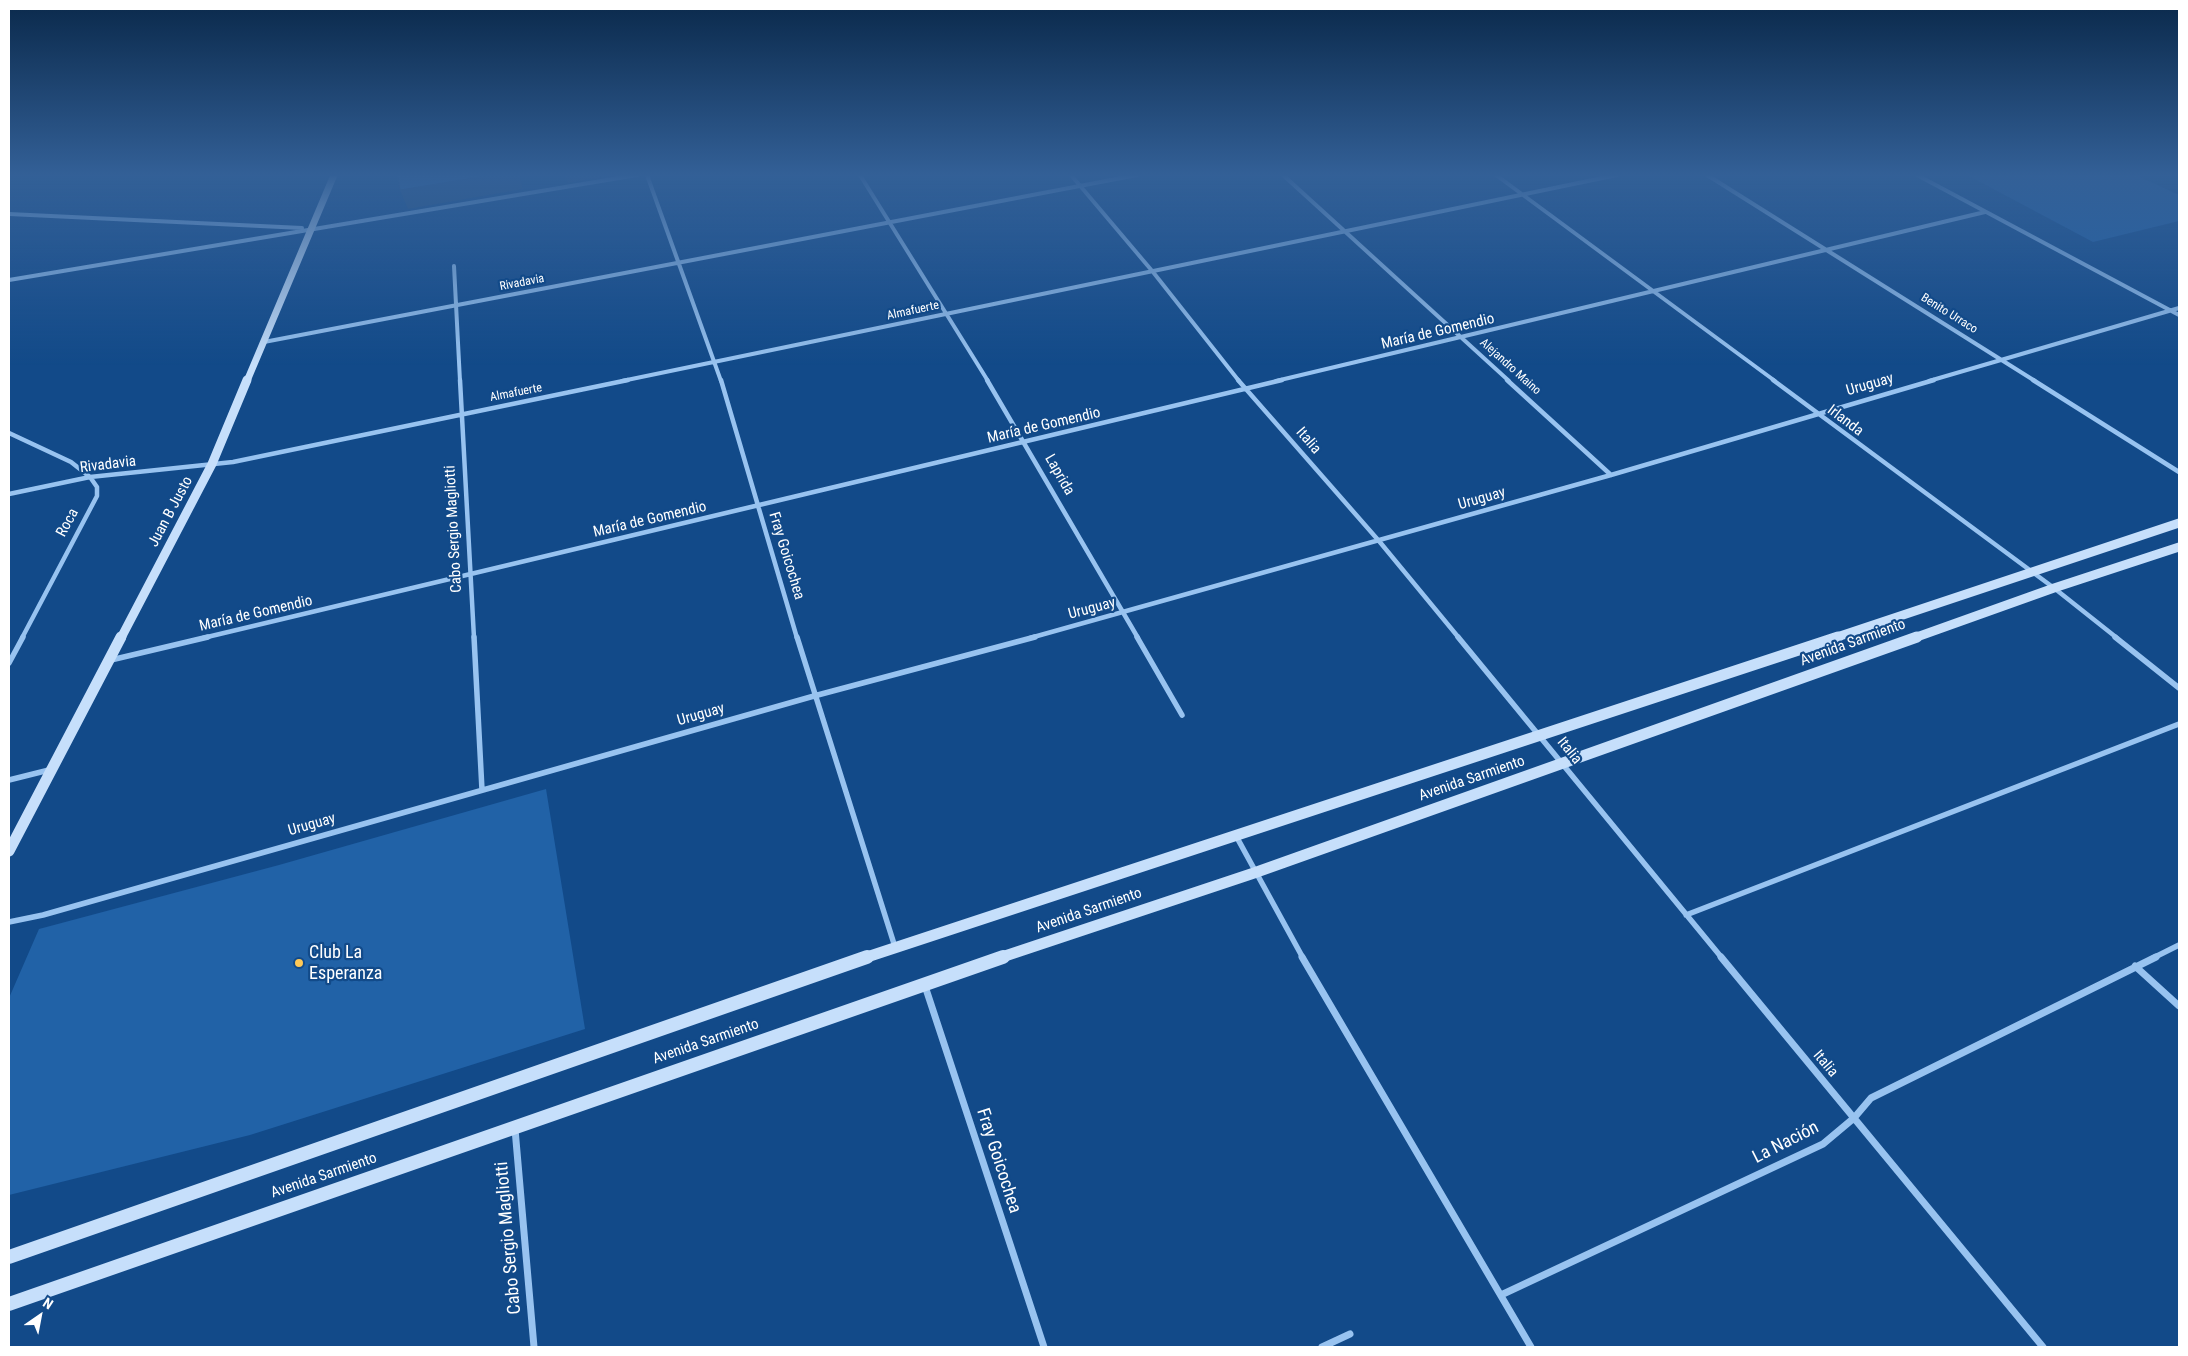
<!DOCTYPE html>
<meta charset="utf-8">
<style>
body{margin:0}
#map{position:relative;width:2188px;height:1356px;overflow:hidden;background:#124a89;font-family:"Roboto Condensed",sans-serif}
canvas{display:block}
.frame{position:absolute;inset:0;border:10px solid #fff;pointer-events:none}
.north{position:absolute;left:15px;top:1291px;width:50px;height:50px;-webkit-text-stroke:4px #124a89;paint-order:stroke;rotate:33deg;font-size:14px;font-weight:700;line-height:20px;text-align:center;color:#fff}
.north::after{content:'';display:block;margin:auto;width:18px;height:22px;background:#fff;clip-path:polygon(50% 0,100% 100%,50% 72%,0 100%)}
</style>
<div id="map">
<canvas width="2188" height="1356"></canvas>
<div class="frame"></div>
<div class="north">N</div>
</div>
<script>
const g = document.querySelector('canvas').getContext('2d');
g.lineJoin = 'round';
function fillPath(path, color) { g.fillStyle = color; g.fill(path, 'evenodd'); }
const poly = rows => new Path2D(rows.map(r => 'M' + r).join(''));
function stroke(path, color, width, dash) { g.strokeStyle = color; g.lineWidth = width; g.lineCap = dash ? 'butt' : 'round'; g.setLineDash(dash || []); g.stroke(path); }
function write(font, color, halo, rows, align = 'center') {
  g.font = font + ' "Roboto Condensed",sans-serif'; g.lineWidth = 4.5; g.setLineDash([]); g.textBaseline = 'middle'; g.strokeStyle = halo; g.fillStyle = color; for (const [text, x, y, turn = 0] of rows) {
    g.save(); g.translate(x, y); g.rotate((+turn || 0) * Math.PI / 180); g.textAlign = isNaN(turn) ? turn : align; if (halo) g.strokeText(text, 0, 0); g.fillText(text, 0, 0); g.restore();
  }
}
fillPath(poly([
 [1967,175,2136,175,2179,195,2179,221,2093,242],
 [546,789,585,1029,250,1135,9,1195,9,998,39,929,279,865]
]), '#2162a7');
stroke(poly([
 [647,175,721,381],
 [860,175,988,381],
 [1071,175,1153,272,1239,381],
 [1283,175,1509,381],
 [1496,175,1775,381],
 [1707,175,2035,381],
 [1917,175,2179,315],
 [9,214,302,228],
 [454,266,460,381],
 [9,280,637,175],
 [264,342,1137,175],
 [622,381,1617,175],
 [1276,381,1985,212],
 [1929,381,2179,308]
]), '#98c3f0', 4);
stroke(poly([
 [460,380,474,638],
 [721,380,797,638],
 [987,380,1138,638],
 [1238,380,1379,541,1459,638],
 [1507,380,1611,475],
 [1773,380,2054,588,2117,638],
 [2033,380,2179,472],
 [9,433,71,462,90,477,97,487,97,496,22,638],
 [9,494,90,477,233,462,628,380],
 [203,638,1282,380],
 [1030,638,1611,475,1934,380]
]), '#98c3f0', 4.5);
stroke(poly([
 [474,637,482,790],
 [797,637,895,947],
 [1137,637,1182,715],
 [1458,637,1722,958],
 [2115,637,2179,688],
 [111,660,208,637],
 [9,663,23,637],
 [9,780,49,770],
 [1235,834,1303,958],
 [1686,915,2179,724],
 [9,922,43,915,814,696,1035,637],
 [2153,958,2179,945]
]), '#98c3f0', 5.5);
stroke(poly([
 [1302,957,1531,1347],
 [1721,957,2043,1347],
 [2135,966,2179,1006],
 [925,986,1044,1347],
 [515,1129,534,1347],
 [1501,1295,1823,1144,1854,1118,1871,1098,2156,957],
 [1322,1347,1350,1334]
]), '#98c3f0', 7);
stroke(poly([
 [247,381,334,175]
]), '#c6dffb', 7);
stroke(poly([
 [121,638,212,464,247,380],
 [1834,638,2179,523],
 [1914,638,2054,588,2179,547]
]), '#c6dffb', 9);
stroke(poly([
 [9,851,121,637],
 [864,958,1838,637],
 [999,958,1254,873,1917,637]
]), '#c6dffb', 11);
stroke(poly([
 [9,1257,867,957],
 [9,1304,1003,957]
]), '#c6dffb', 14);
fillPath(poly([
 [491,175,519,175,523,189,408,209,400,190],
 [565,175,613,175,568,183]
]), '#26507c');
const building = poly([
 [398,175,491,175,400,190,398,175]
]);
fillPath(building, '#3672b1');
stroke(building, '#26507c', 1);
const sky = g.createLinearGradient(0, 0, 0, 365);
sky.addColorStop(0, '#0a294b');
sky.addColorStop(0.48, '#336097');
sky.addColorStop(1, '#33609700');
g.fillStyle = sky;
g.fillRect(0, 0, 2188, 365);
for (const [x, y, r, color] of [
 [299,963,5,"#ffc957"]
]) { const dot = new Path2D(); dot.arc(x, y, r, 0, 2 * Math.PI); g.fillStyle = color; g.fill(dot); stroke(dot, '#124a89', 2); }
write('12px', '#fff', '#124a89', [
 ["Rivadavia",522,283,-11],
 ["Almafuerte",913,311,-12],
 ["Benito Urraco",1949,314,32],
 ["Alejandro Maino",1510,367,42],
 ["Almafuerte",516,393,-11]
]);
write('15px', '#fff', '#124a89', [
 ["María de Gomendio",1438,332,-13],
 ["Uruguay",1870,385,-16],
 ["Irlanda",1845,421,37],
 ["María de Gomendio",1044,426,-13],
 ["Italia",1308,441,49],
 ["Rivadavia",108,465,-7],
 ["Laprida",1059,475,60],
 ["Uruguay",1482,499,-16],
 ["Juan B Justo",171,512,-62],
 ["María de Gomendio",650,520,-13],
 ["Roca",68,523,-62],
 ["Cabo Sergio Magliotti",454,529,-93],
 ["Fray Goicochea",786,556,73],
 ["Uruguay",1092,609,-15],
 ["María de Gomendio",256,614,-13],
 ["Avenida Sarmiento",1853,643,-20],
 ["Uruguay",701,715,-16],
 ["Italia",1569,751,51],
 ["Avenida Sarmiento",1472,779,-19],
 ["Uruguay",312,825,-16],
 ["Avenida Sarmiento",1089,911,-19],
 ["Avenida Sarmiento",706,1042,-19],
 ["Italia",1825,1064,50],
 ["Avenida Sarmiento",324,1176,-19]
]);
write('18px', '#fff', '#124a89', [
 ["Club La",309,953],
 ["Esperanza",309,974]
], 'left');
write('18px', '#fff', '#124a89', [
 ["La Nación",1786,1143,-27],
 ["Fray Goicochea",998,1161,72],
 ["Cabo Sergio Magliotti",509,1238,-95]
]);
</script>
